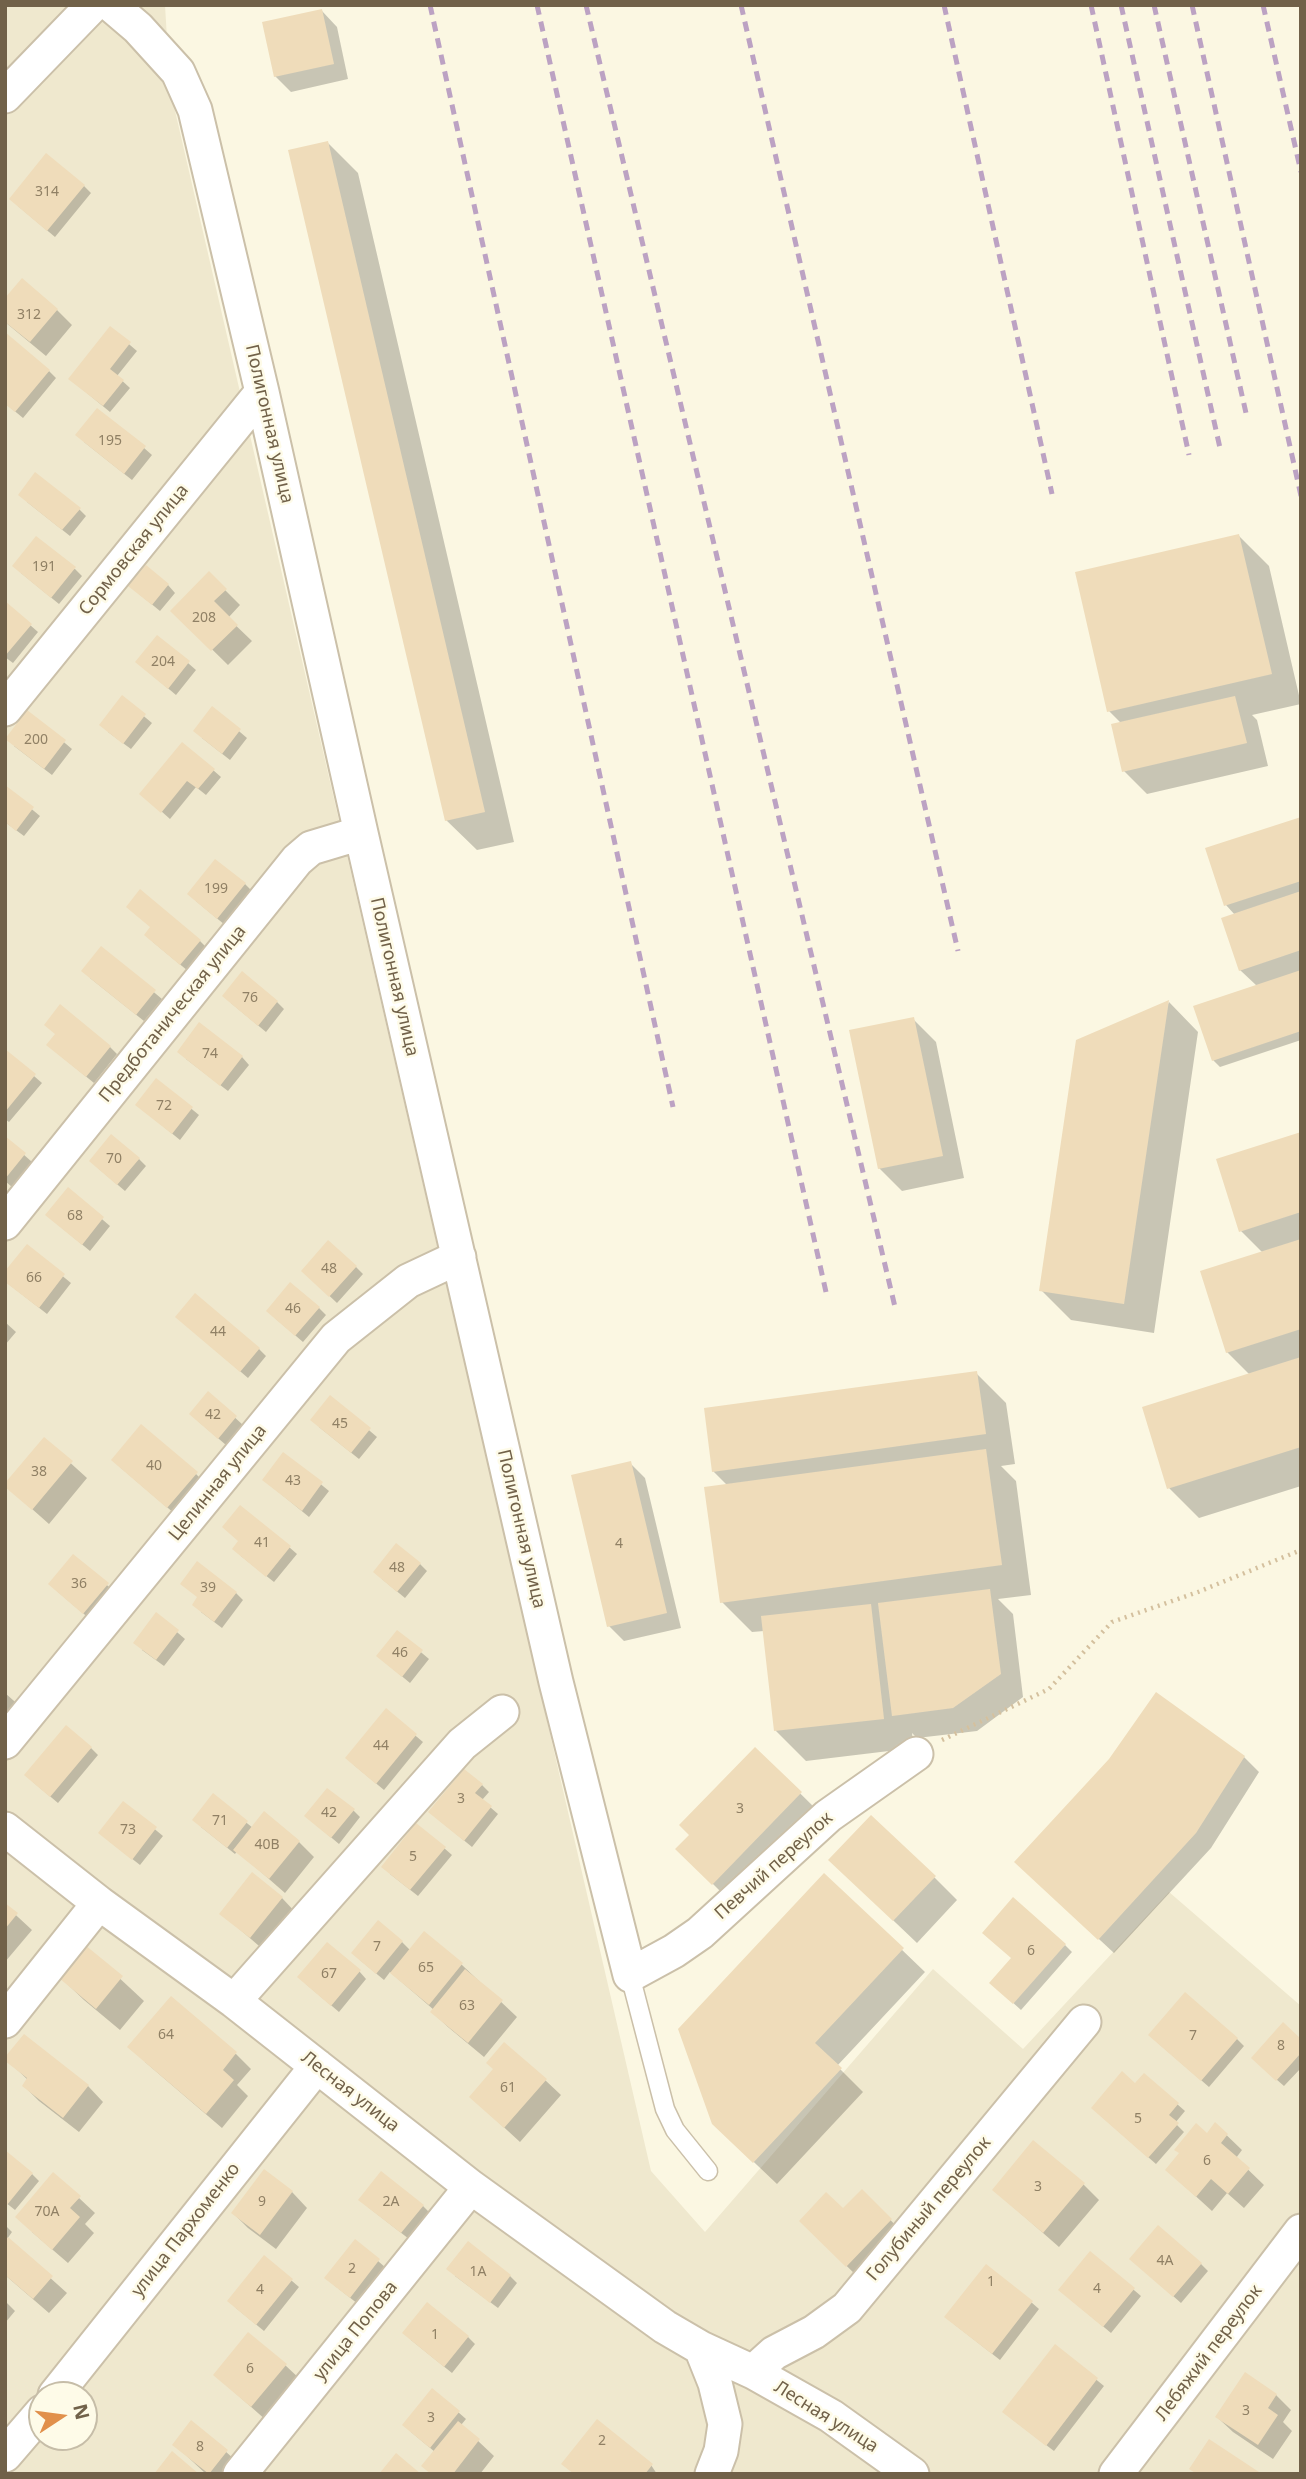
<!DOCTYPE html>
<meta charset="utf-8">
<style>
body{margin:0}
#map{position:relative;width:1306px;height:2479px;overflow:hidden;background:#fbf7e2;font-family:"Noto Sans",sans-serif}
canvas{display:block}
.frame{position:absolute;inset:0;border:7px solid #716149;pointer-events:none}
.north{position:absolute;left:28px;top:2381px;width:70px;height:70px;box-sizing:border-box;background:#fefbe8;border:2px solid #c6bda8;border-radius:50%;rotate:77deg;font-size:19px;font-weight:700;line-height:28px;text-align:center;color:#716149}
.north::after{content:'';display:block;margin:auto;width:24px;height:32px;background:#e1904b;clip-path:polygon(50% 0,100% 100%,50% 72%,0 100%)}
</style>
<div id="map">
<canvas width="1306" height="2479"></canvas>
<div class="frame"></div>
<div class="north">N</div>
</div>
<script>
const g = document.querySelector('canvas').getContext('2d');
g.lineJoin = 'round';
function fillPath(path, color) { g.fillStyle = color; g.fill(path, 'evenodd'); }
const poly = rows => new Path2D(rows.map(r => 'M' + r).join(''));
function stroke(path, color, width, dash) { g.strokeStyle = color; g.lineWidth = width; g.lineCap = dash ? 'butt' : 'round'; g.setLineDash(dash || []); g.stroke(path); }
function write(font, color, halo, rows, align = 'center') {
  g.font = font + ' "Noto Sans",sans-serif'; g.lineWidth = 5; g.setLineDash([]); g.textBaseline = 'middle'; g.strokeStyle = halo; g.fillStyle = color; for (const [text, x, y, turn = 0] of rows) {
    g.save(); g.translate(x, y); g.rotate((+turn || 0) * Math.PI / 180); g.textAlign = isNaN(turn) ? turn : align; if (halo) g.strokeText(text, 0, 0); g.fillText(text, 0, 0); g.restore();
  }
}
fillPath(poly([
 [5,5,165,5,170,89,651,2171,705,2232,933,1969,1023,2049,1169,1892,1301,2006,1301,2474,5,2474],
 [42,2395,84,2395,84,2437,42,2437]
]), '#efe8ce');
fillPath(poly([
 [322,11,337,27,348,79,291,92,275,76],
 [328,143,358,173,514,842,477,850,446,820],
 [84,186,91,193,55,237,18,206],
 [57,310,72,325,46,356,5,322],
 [110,328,137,351,117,376,130,388,110,412,70,379],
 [49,371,56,378,23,418,5,403],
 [84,442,144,448,152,455,132,480],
 [27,502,79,509,86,516,70,536],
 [1239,536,1269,566,1301,704,1252,715,1257,720,1268,766,1147,794,1124,771,1122,724,1109,711],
 [75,569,82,576,59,604,21,573],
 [209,574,240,605,228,618,252,641,228,665,173,611],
 [168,585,175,593,160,611,138,593],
 [5,603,38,632,13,663,5,657],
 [158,637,196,670,176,695,145,669],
 [122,698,152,723,131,749,108,732],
 [213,709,247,738,230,760,202,738],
 [28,712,72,749,52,775,14,746],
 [213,770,221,777,206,795,196,787,170,819,142,794],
 [5,787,40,816,24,836,5,822],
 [1301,818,1301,1040,1220,1067,1213,1060,1257,986,1240,970,1235,915,1226,905],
 [245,884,252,891,225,925,196,901],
 [152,928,200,941,207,948,188,971,153,942],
 [101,948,162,999,144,1021,90,978],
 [277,1002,284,1009,266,1032,231,1003],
 [1169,1002,1198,1032,1154,1333,1071,1320,1041,1290],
 [913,1019,936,1042,964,1178,902,1191,879,1168],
 [110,1047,117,1054,94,1083,56,1052],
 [5,1051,42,1083,9,1122,5,1119],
 [242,1057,249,1065,228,1091,186,1059],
 [156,1080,199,1115,180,1140,142,1109],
 [1301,1134,1301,1486,1199,1518,1169,1488,1250,1375,1227,1352,1263,1253,1241,1231],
 [5,1138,32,1162,12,1187,5,1181],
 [139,1159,146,1166,125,1191,98,1168],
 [68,1190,110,1226,90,1251,55,1222],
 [27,1247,71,1283,47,1314,10,1285],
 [356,1267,363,1274,337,1303,303,1271],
 [319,1308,326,1315,303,1342,275,1318],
 [5,1322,16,1332,5,1345],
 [185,1324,259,1349,266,1356,248,1378],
 [976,1373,1006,1403,1015,1464,1001,1466,1016,1481,1031,1595,998,1599,1013,1614,1023,1697,977,1731,917,1738,912,1733,914,1748,806,1761,775,1730,764,1631,752,1632,722,1602,728,1486,713,1471],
 [209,1394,243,1425,226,1445,198,1421],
 [330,1397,377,1437,359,1459,319,1427],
 [44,1439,87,1478,49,1524,5,1485],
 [284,1454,329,1491,309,1517,264,1480],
 [630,1463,645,1478,681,1628,624,1641,609,1626],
 [120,1467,196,1474,203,1481,175,1514],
 [240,1541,289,1547,297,1554,274,1582,241,1556],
 [73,1556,115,1592,91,1620,57,1591],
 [420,1564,427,1571,405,1598,382,1579],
 [236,1593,243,1600,222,1628,201,1612,199,1598],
 [157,1615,185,1639,164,1666,142,1650],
 [397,1632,429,1659,410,1683,386,1663],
 [5,1693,22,1708,5,1728],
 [386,1711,423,1742,384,1790,354,1765],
 [91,1748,98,1755,58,1803,33,1782],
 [755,1749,816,1809,728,1899,678,1849,691,1835],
 [1244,1757,1259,1772,1211,1848,1114,1953,1032,1877],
 [482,1785,489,1792,482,1800,498,1814,472,1847,438,1819],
 [213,1796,253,1828,299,1842,314,1857,285,1893,237,1851,235,1854,201,1827],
 [123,1803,163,1836,140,1865,108,1840],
 [353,1810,360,1817,339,1844,314,1823],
 [444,1848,452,1855,418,1896,390,1874],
 [824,1875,925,1972,837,2066,863,2092,777,2184,737,2146],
 [934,1877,957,1900,917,1943,854,1883],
 [282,1898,297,1914,266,1952,222,1914],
 [5,1905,32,1930,5,1962],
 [424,1934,462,1965,517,2017,484,2057,448,2027,432,2012,434,2010,390,1972,384,1980,360,1960,402,1942,411,1951],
 [1065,1945,1072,1952,1021,2010,999,1990],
 [86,1947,144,2001,120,2030,84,2000,61,1978],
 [359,1971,366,1979,339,2012,306,1984],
 [1237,2039,1244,2046,1209,2087,1157,2042],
 [1301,2041,1301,2068,1284,2086,1260,2065],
 [236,2054,251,2069,237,2085,248,2096,222,2128,145,2062],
 [6,2059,88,2086,103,2102,79,2132,39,2101,24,2086,28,2080],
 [545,2080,561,2095,520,2142,471,2097],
 [1136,2085,1177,2104,1185,2111,1175,2123,1184,2132,1156,2164,1100,2115],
 [1216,2125,1242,2150,1236,2158,1264,2185,1244,2208,1227,2193,1212,2211,1167,2170,1207,2135],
 [264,2171,292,2192,307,2208,276,2249,248,2228,233,2213],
 [32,2174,39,2181,15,2210,5,2202],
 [1083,2184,1099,2200,1059,2247,994,2190],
 [862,2191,906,2236,862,2281,801,2221,843,2211],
 [79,2198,95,2213,85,2224,94,2233,68,2263,32,2232],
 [423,2206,430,2213,409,2239,368,2207],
 [5,2225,12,2232,7,2239,67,2293,49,2313,5,2275],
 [355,2241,386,2268,358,2304,334,2285],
 [1090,2253,1141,2296,1111,2333,1068,2297],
 [264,2257,299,2287,264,2331,236,2308],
 [1201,2264,1208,2271,1181,2303,1139,2266],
 [455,2276,510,2276,517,2283,498,2308],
 [5,2301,15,2311,5,2323],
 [1031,2302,1039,2309,1000,2360,954,2324],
 [468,2337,475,2344,452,2373,411,2340],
 [1055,2346,1104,2386,1054,2451,1012,2419],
 [285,2365,301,2380,267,2421,215,2375],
 [1276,2395,1291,2410,1283,2422,1292,2431,1273,2459,1233,2432,1217,2417],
 [458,2412,466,2419,461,2425,494,2456,480,2474,431,2474,435,2452,411,2432],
 [192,2422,242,2466,236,2474,206,2474,174,2444],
 [651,2465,657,2474,574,2474]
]), '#0003');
fillPath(poly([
 [322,9,334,64,274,77,262,22],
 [328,141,485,812,445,821,288,150],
 [46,153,85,185,47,231,9,199],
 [22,278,58,309,30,342,5,322,5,298],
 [110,326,131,342,110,369,124,380,103,406,68,379],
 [5,332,50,370,15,412,5,404],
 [97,408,146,446,124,474,75,435],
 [35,472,81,508,62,530,18,495],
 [1239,534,1272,674,1107,712,1075,572],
 [36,536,76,567,51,598,12,566],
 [146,565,169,584,152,605,128,586],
 [209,571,227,589,214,601,238,625,211,651,170,611],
 [5,601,32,624,5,656],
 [157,635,190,661,168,689,135,662],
 [122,695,146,714,123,744,99,725],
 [1235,696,1247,743,1122,772,1111,724],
 [212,706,241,729,222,754,193,731],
 [27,710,66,740,44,769,5,739],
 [182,742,215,769,198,789,187,781,161,813,139,794],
 [5,785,34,807,16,831,5,822],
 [1301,817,1301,881,1224,906,1205,848],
 [215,859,246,883,217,919,187,894],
 [140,889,201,940,180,965,144,935,150,927,126,907],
 [1301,891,1301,950,1239,971,1221,918],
 [101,946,156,990,136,1015,81,971],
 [1301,970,1301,1031,1212,1061,1193,1006],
 [242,971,278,1001,258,1026,222,996],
 [1169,1000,1124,1304,1039,1291,1076,1040],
 [60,1004,111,1046,86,1077,46,1045,55,1034,44,1025],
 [914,1017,943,1156,878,1169,849,1030],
 [199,1022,243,1056,220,1086,177,1052],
 [5,1049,36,1074,5,1112],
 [156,1078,193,1107,172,1134,135,1105],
 [1301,1132,1301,1212,1239,1232,1216,1159],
 [111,1134,140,1158,117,1185,89,1161],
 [5,1136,26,1153,5,1179],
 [68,1187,104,1217,82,1245,45,1215],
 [1301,1239,1301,1329,1226,1353,1200,1271],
 [328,1240,357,1266,329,1297,301,1271],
 [27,1244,65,1274,39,1308,5,1282,5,1271],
 [290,1282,320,1307,295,1336,266,1311],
 [195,1293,260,1348,240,1372,175,1317],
 [1301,1357,1301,1447,1167,1489,1142,1407],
 [977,1371,986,1434,712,1472,704,1408],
 [208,1391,237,1416,218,1439,189,1414],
 [330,1395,371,1428,351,1453,310,1420],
 [141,1424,198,1472,167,1508,111,1460],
 [44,1437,73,1461,32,1510,5,1487,5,1483],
 [986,1449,1002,1565,720,1603,704,1487],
 [283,1452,323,1482,302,1511,262,1480],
 [631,1461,667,1613,607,1627,571,1475],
 [240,1505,291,1546,266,1577,232,1549,238,1541,222,1527],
 [396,1543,421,1563,397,1592,373,1572],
 [73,1554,109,1583,83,1614,48,1584],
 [197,1561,237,1592,214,1622,192,1605,197,1597,180,1584],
 [990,1589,1001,1674,953,1708,892,1716,878,1603],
 [871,1604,884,1719,774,1731,761,1616],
 [156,1612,179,1630,156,1660,133,1643],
 [397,1630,423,1650,402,1677,376,1656],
 [1156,1692,1245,1756,1196,1833,1098,1940,1014,1862,1109,1759],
 [386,1708,417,1734,376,1784,345,1758],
 [66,1725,92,1747,50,1797,24,1775],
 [755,1747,802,1792,712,1885,675,1849,689,1835,679,1825],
 [464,1769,483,1784,475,1793,492,1806,464,1841,428,1812],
 [327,1788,355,1809,331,1838,304,1816],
 [213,1793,248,1821,227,1848,192,1820],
 [123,1801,157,1827,132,1860,98,1833],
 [264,1811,300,1841,269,1879,233,1850],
 [871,1815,936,1876,893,1921,828,1860],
 [416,1823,446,1847,410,1890,381,1867],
 [252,1872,283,1897,250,1938,219,1914],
 [824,1873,904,1948,815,2043,842,2068,753,2163,712,2124,678,2029],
 [1013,1897,1066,1944,1013,2004,989,1983,1011,1958,982,1933],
 [5,1903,18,1913,5,1929],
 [378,1920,403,1941,376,1974,351,1953],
 [424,1931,463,1963,429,2005,390,1973],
 [327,1942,361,1970,331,2006,297,1977],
 [85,1945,123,1976,96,2009,59,1978],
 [465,1969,503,2000,468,2043,430,2012],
 [1185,1992,1238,2038,1201,2081,1148,2035],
 [171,1996,237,2052,223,2070,234,2080,206,2114,127,2047],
 [1283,2022,1301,2039,1301,2053,1276,2081,1251,2058],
 [24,2034,89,2085,63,2118,22,2086,27,2078,5,2061,5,2057],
 [504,2042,547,2079,504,2128,469,2097,493,2069,486,2063],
 [1122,2071,1135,2083,1144,2073,1179,2103,1169,2115,1179,2123,1148,2158,1091,2108],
 [1215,2122,1228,2134,1221,2143,1250,2168,1228,2194,1211,2179,1196,2197,1165,2170,1179,2153,1174,2150,1196,2123,1207,2133],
 [1033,2140,1085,2183,1043,2233,992,2190],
 [5,2150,33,2173,7,2205,5,2203],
 [264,2169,293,2191,260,2235,231,2213],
 [381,2171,424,2205,401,2233,358,2200],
 [53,2172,81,2196,70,2208,80,2217,52,2250,15,2217],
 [862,2189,892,2219,846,2267,799,2221,826,2192,843,2208],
 [1158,2225,1202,2263,1173,2297,1129,2259],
 [8,2237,53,2276,33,2299,5,2275,5,2241],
 [355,2239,380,2259,350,2298,324,2278],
 [468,2241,511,2275,490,2303,446,2269],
 [1090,2251,1135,2288,1103,2327,1058,2290],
 [264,2255,293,2279,256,2325,227,2301],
 [986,2264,1033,2301,992,2354,944,2317],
 [427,2302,469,2336,444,2367,402,2333],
 [248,2332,287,2364,251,2407,213,2375],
 [1055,2344,1098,2378,1046,2446,1002,2412],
 [1245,2372,1277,2394,1268,2408,1278,2415,1258,2445,1215,2417],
 [432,2388,460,2411,430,2448,402,2425],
 [597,2419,653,2464,645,2474,574,2474,561,2464],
 [191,2420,228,2450,209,2474,172,2445],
 [458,2421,480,2439,453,2474,431,2474,421,2466],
 [1209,2439,1262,2474,1197,2474,1189,2469],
 [172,2451,199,2474,154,2474],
 [396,2453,421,2474,379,2474]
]), '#efdcba');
const service = poly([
 [630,1975,665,2109,675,2130,708,2171]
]);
const minor = poly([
 [111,5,138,28,178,72,195,110,262,392,361,833,556,1682,630,1975,674,1951,700,1933,828,1816,916,1754],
 [5,96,93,5],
 [5,709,262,392],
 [5,1223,297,860,311,848,361,833],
 [5,1742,336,1338,408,1281,459,1257],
 [5,1829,99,1903,234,2001,471,2187,665,2327,701,2348,753,2372,831,2416,912,2474],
 [234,2001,462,1744,502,1712],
 [5,2021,99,1903],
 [701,2348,715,2383,725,2424,721,2451,712,2474],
 [753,2372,774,2353,814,2332,847,2308,1084,2022],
 [55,2395,317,2066],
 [5,2455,42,2412],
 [240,2474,471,2187],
 [1116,2474,1301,2231]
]);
stroke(service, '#cbc0a9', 21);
stroke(minor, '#cbc0a9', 37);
stroke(poly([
 [942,1740,1049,1689,1112,1622,1198,1592,1301,1550]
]), '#d4c09e', 4.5, [2, 5]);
stroke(service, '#fff', 18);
stroke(minor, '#fff', 33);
stroke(poly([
 [430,5,673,1107],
 [537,5,826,1292],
 [586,5,895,1307],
 [741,5,958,951],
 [944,5,1052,494],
 [1091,5,1189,455],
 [1121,5,1220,448],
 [1154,5,1246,413],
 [1192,5,1301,496],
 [1263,5,1301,172]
]), '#bca2c3', 5, [10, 7]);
write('14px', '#908065', null, [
 ["314",47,192],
 ["312",29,315],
 ["195",110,441],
 ["191",44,567],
 ["208",204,618],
 ["204",163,662],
 ["200",36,740],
 ["199",216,889],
 ["76",250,998],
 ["74",210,1054],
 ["72",164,1106],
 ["70",114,1159],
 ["68",75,1216],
 ["48",329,1269],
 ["66",34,1278],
 ["46",293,1309],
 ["44",218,1332],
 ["42",213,1415],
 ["45",340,1424],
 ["40",154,1466],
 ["38",39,1472],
 ["43",293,1481],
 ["41",262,1543],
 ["4",619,1544],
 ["48",397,1568],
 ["36",79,1584],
 ["39",208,1588],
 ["46",400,1653],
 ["44",381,1746],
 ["3",461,1799],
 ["3",740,1809],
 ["42",329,1813],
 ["71",220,1821],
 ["73",128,1830],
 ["40В",267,1845],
 ["5",413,1857],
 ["7",377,1947],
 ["6",1031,1951],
 ["65",426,1968],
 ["67",329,1974],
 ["63",467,2006],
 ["64",166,2035],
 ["7",1193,2036],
 ["8",1281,2046],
 ["61",508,2088],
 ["5",1138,2119],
 ["6",1207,2161],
 ["3",1038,2187],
 ["9",262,2202],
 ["2А",391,2202],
 ["70А",47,2212],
 ["4А",1165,2261],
 ["2",352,2269],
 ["1А",478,2272],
 ["1",991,2282],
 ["4",1097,2289],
 ["4",260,2290],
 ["1",435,2335],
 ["6",250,2369],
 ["3",1246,2411],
 ["3",431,2418],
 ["2",602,2441],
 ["8",200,2447]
]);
write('18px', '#716149', '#fefbe8', [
 ["Полигонная улица",269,424,77],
 ["Сормовская улица",134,550,-51],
 ["Полигонная улица",394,977,77],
 ["Предботаническая улица",173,1014,-51],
 ["Целинная улица",218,1483,-51],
 ["Полигонная улица",521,1529,77],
 ["Певчий переулок",774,1866,-42],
 ["Лесная улица",350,2092,38],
 ["Голубиный переулок",929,2209,-50],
 ["улица Пархоменко",186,2230,-52],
 ["улица Попова",356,2331,-51],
 ["Лебяжий переулок",1209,2353,-53],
 ["Лесная улица",826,2417,32]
]);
</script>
